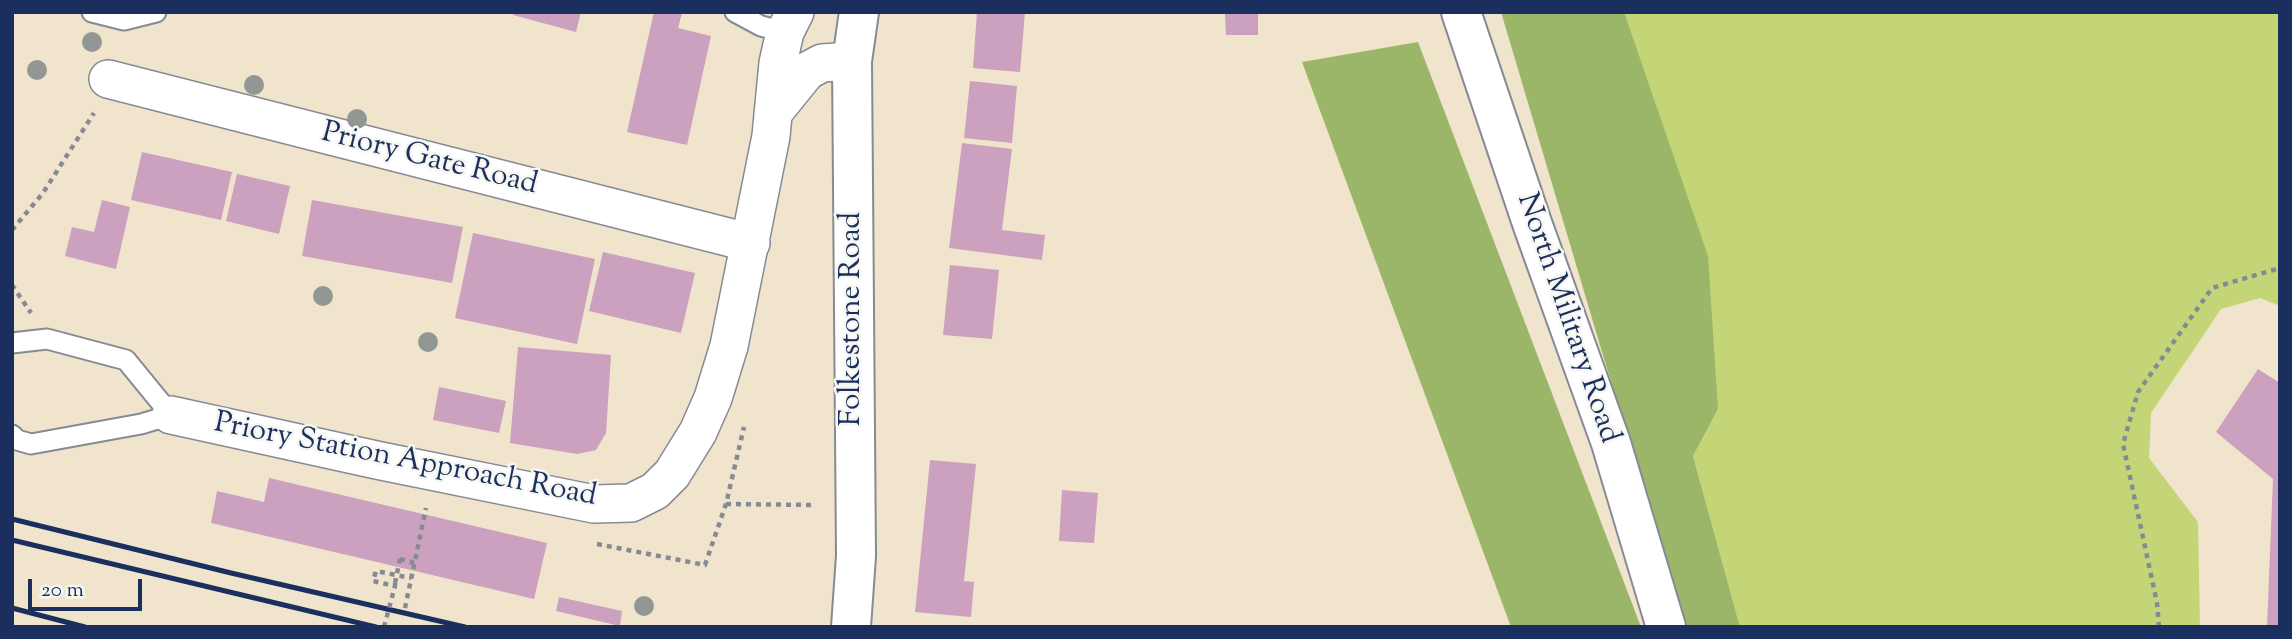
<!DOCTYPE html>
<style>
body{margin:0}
#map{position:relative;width:2292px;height:639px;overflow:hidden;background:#f1e4cc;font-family:"Sorts Mill Goudy",serif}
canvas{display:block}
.frame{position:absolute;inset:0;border:14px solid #1b2f5e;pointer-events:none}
.scale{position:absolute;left:28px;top:579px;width:114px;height:32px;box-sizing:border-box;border:4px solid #1b2f5e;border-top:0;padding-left:9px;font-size:21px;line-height:24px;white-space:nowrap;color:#1b2f5e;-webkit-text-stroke:5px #f6f6f2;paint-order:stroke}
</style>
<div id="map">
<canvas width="2292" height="639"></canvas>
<div class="frame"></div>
<div class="scale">20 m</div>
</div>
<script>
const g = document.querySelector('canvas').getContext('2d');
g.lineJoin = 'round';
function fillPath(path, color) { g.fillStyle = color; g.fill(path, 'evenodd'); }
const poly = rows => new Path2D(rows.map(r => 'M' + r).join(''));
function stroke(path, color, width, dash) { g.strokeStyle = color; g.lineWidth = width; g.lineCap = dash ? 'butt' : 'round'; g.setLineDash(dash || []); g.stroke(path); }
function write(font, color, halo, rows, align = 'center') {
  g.font = font + ' "Sorts Mill Goudy",serif'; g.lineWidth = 5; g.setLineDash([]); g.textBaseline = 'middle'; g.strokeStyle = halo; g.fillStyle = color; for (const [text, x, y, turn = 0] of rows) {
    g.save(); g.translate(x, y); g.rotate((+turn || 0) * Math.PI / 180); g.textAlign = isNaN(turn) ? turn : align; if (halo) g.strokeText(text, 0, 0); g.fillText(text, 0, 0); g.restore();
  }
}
fillPath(poly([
 [1624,12,2280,12,2280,306,2260,298,2221,309,2151,413,2149,458,2198,522,2200,627,1740,627,1693,456,1718,409]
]), '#c4d577');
fillPath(poly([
 [1501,12,1624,12,1708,256,1718,409,1693,456,1740,627,1687,627,1602,352],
 [1418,42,1641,627,1511,627,1302,62]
]), '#9bb668');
fillPath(poly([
 [514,12,581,12,576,32,513,15],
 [654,12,682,13,678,28,711,36,687,145,627,132],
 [977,12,1025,12,1020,72,973,68],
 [1258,13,1258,35,1226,35,1225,14],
 [970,81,1017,86,1012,143,964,138],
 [962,143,1012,149,1002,230,1045,235,1042,260,949,248],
 [142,152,232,172,221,220,131,200],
 [237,174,290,186,279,234,226,221],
 [102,200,130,207,116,269,65,256,72,227,94,232],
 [312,200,463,227,452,283,302,256],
 [473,233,595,259,577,344,455,318],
 [603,252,695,273,681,333,589,311],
 [950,265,999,270,992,339,943,335],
 [518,347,611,355,606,433,596,450,577,454,510,443],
 [2258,369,2280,383,2280,627,2267,627,2273,479,2216,432],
 [439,387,506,401,499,433,433,420],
 [930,460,976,464,964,581,974,582,971,617,915,612],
 [269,478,547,543,534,599,211,523,217,491,264,502],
 [1062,490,1098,493,1094,543,1059,541],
 [559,597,622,611,620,626,556,611]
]), '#cca0bf');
const lane = poly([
 [92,12,124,20,156,12],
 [735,12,761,26,785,32],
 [12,343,47,339,126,360,171,415,141,424,31,444,17,440,12,435]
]);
const street = poly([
 [108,79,751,243],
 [773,113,807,71,822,63,852,61],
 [171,415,381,461,594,504,631,503,655,491,672,474,698,432,713,398,729,346,771,136,778,63,785,32,795,12]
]);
const secondary = poly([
 [1461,12,1532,223,1611,443,1666,627],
 [851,627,856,556,852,61,859,12]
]);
stroke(lane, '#868a95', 23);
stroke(street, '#868a95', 40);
stroke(secondary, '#868a95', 42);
stroke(poly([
 [12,230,43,193,94,113],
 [12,285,31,313],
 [726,504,816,505],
 [597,544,705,565,726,504,744,427],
 [400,559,414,563],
 [395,583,395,586,373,581,376,571,411,578],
 [405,608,426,508],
 [343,627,343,626],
 [2159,627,2157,603,2123,444,2138,392,2212,288,2280,268]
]), '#868a95', 4.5, [5, 5]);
stroke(lane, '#fff', 19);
stroke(street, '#fff', 37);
stroke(secondary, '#fff', 38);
stroke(poly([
 [12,519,231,573,465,627],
 [12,540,376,627],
 [12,608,85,627]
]), '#1b2f5e', 5);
stroke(poly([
 [395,583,400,559],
 [384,627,395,586]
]), '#868a95', 4.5, [5, 5]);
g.fillStyle = '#929793';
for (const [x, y] of [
 [92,42],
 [37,70],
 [254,85],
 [357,119],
 [323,296],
 [428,342],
 [644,606]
]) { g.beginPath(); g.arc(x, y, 10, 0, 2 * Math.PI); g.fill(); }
write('30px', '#1b2f5e', '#f6f6f2', [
 ["Priory Gate Road",429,161,14],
 ["Folkestone Road",854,319,-90],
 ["North Military Road",1566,319,71],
 ["Priory Station Approach Road",405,462,11]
]);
</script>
